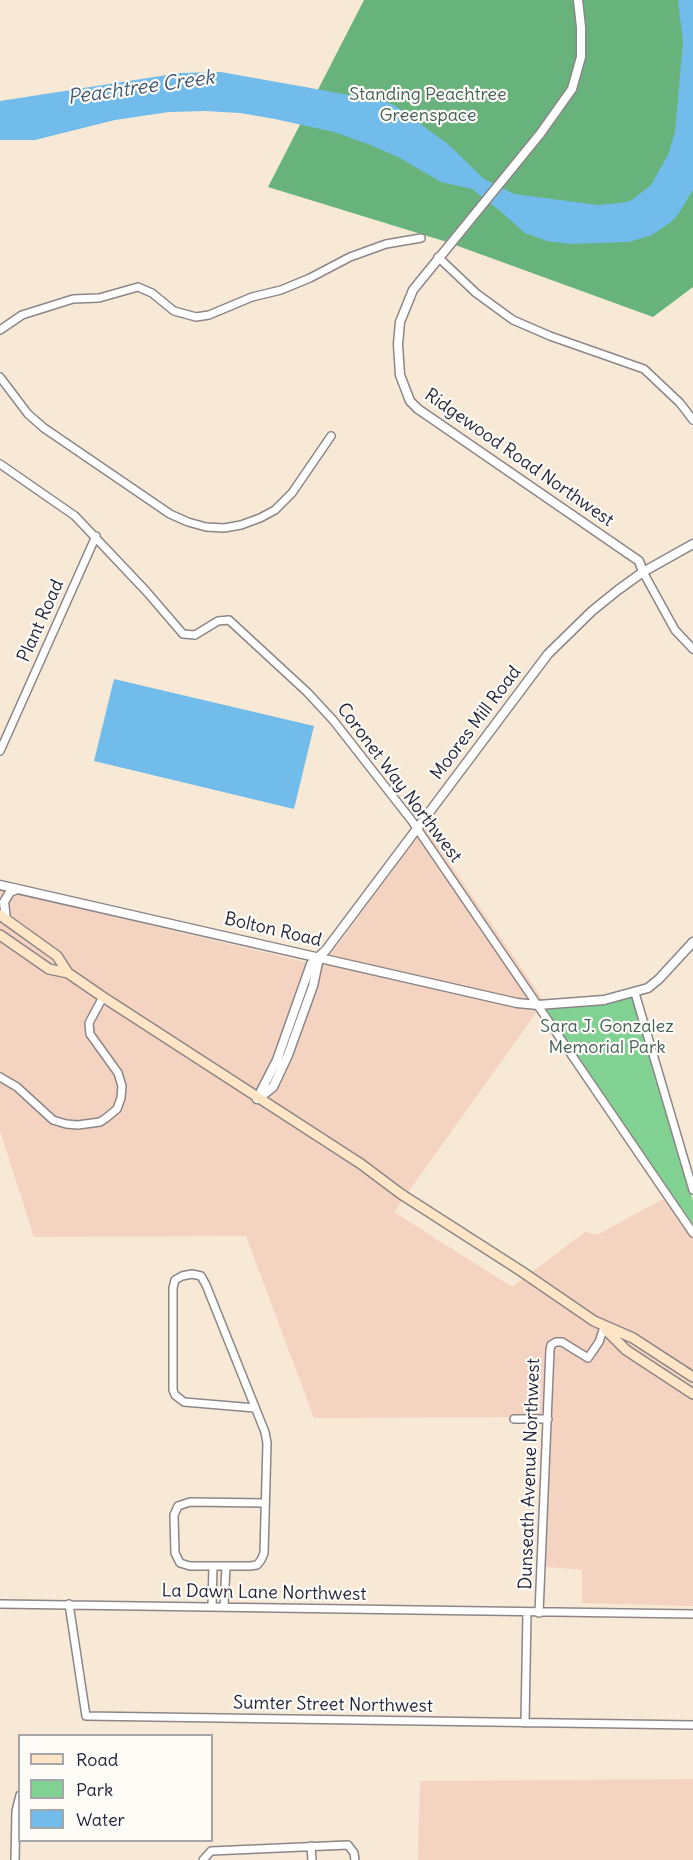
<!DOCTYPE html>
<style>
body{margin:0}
#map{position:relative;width:693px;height:1860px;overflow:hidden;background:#f7e9d5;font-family:Delius,sans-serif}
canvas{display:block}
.legend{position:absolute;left:18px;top:1734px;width:195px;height:108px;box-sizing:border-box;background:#fdfcf7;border:2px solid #a5a5ac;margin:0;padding:8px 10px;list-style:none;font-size:18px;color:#22223b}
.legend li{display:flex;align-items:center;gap:12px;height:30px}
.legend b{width:30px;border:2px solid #a5a5ac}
</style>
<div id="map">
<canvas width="693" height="1860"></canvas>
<ul class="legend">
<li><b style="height:8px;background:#fde5c5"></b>Road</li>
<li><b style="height:16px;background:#80d192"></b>Park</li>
<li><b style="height:16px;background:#71bcea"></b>Water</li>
</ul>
</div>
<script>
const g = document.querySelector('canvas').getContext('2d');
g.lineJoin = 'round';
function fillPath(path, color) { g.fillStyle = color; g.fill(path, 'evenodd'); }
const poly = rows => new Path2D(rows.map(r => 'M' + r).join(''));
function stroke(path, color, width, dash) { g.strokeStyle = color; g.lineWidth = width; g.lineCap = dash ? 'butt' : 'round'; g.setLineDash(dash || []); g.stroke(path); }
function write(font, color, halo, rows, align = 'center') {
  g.font = font + ' Delius,sans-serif'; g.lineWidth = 4.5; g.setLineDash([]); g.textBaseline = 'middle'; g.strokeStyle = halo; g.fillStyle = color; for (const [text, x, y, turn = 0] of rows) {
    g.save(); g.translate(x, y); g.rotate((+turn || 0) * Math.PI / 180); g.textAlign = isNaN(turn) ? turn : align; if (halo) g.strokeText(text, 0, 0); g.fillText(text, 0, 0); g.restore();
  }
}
fillPath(poly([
 [425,827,542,998,538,1010,394,1212,512,1287,585,1232,597,1235,663,1199,693,1239,693,1606,582,1603,582,1570,539,1566,544,1417,314,1418,246,1236,34,1237,0,1131,0,890,322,966],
 [693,1779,693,1860,418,1860,420,1781]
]), '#f4d3c0');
fillPath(poly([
 [635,993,693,1201,693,1224,538,1005]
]), '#80d192');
fillPath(poly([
 [364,0,693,0,693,287,653,317,447,242,268,187]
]), '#68b37c');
fillPath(poly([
 [678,0,693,0,693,190,679,213,671,222,652,235,629,242,570,244,547,241,525,233,500,211,472,189,441,182,400,158,368,144,334,132,275,119,240,113,205,111,169,112,115,120,35,140,0,140,0,101,180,73,221,72,383,101,394,105,448,144,484,179,514,194,598,205,621,203,632,200,651,185,668,155,675,132,683,42],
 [114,679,314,726,294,809,94,761]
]), '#71bcea');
const minor = poly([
 [438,257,476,293,513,320,550,336,644,369,680,403,693,420],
 [0,330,22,315,73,299,99,298,138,287,152,293,174,311,196,317,209,315,252,297,281,290,310,278,350,257,386,244,421,238],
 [0,377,28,414,44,428,170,514,188,522,206,527,224,528,241,525,260,518,275,510,292,493,331,436],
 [0,464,75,516,146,591,183,634,195,635,218,621,229,620,307,692,333,720,412,821,693,1233],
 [643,572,675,630,693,649],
 [0,751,96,536],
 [635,993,693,1190],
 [0,1077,17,1087,53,1120,66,1124,78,1125,100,1122,106,1118,117,1109,121,1098,122,1086,118,1073,90,1034,89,1023,103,997],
 [255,1408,184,1402,175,1395,173,1390,173,1288,175,1280,182,1276,192,1274,201,1276,206,1285,265,1432,267,1443,264,1553,261,1560,257,1565,250,1566,190,1566,180,1563,175,1553,174,1515,178,1506,190,1502,265,1503],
 [514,1419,548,1419],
 [0,1604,693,1614],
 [69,1604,86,1716,693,1725],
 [212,1607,213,1566],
 [224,1607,226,1566],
 [539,1613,550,1350,551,1345,556,1342,562,1342,588,1358,599,1342,604,1327],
 [525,1723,527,1613],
 [311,1846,312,1860],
 [15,1860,16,1811,20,1795],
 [203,1860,211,1851,348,1845,354,1853,355,1860]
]);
const tertiary = poly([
 [578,0,581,27,581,57,572,89,540,134,413,290,400,322,398,344,400,375,410,401,418,409,639,561,643,572],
 [0,885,517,1003,538,1005,604,1000,648,988,659,979,693,942],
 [6,920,4,902,10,892,17,889],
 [259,1098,273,1087,288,1055,313,986,319,958],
 [257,1099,277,1060,311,964,326,950,548,654,592,611,618,590,643,572,693,544]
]);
const secondary = poly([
 [0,915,57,956,68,973,103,997,361,1164,401,1194,521,1271,594,1321,633,1338,693,1377],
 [0,935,49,969,68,973],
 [605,1329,626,1350,693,1394]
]);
stroke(minor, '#8c8688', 10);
stroke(tertiary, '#8c8688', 11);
stroke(secondary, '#8c8688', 12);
stroke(minor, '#fff', 7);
stroke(tertiary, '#fff', 8);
stroke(secondary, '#fde5c5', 9);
write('18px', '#435f59', '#fdfcf7', [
 ["Standing Peachtree",428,95],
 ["Greenspace",428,116],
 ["Sara J. Gonzalez",607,1027],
 ["Memorial Park",607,1048]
]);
write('18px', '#22223b', '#fdfcf7', [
 ["Ridgewood Road Northwest",519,458,35],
 ["Plant Road",41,621,-66],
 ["Moores Mill Road",476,723,-53],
 ["Coronet Way Northwest",399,783,53],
 ["Bolton Road",273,930,13],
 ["Dunseath Avenue Northwest",530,1474,-88],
 ["La Dawn Lane Northwest",264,1593,1],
 ["Sumter Street Northwest",333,1705,1]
]);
write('italic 20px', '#3e5878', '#fdfcf7', [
 ["Peachtree Creek",141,88,-8]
]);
</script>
